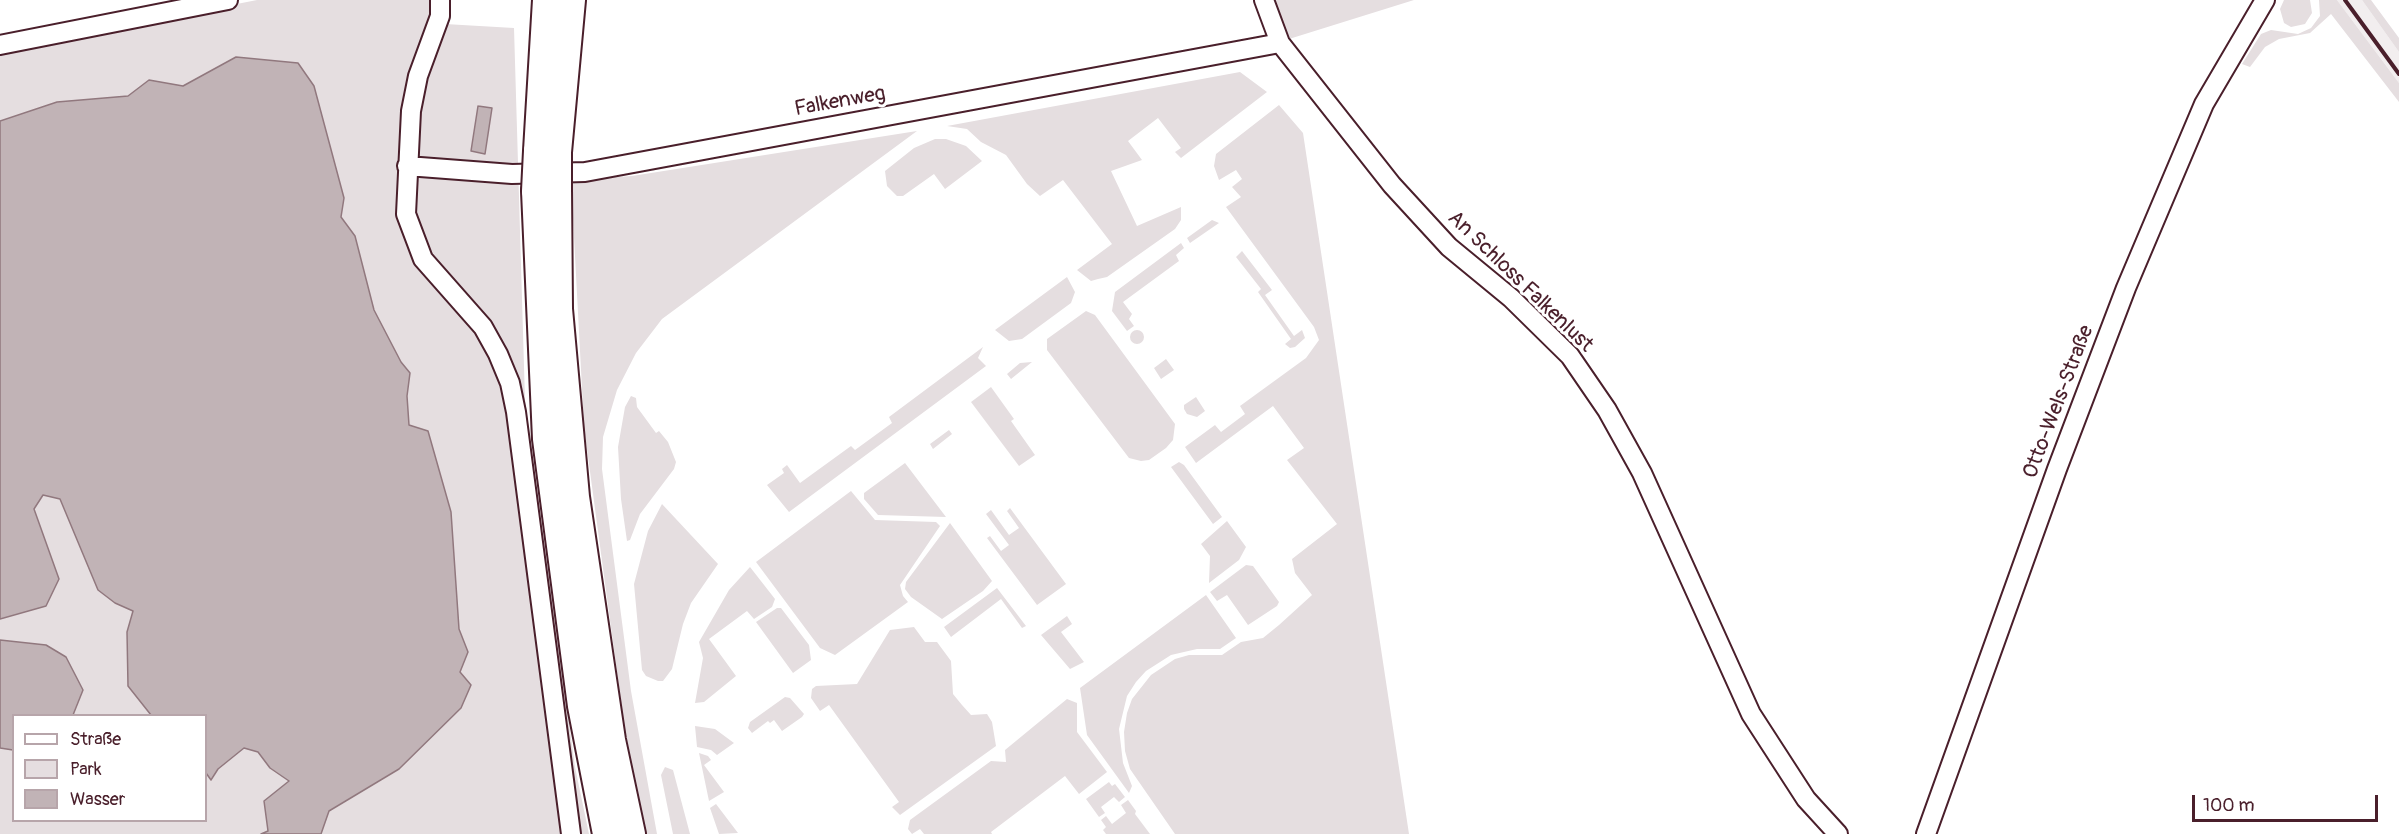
<!DOCTYPE html>
<meta charset="utf-8">
<style>
body{margin:0}
#map{position:relative;width:2399px;height:834px;overflow:hidden;background:#fff;font-family:Pangolin,sans-serif}
canvas{display:block}
.legend{position:absolute;left:12px;top:714px;width:195px;height:108px;box-sizing:border-box;background:#fff;border:2px solid #b7a5aa;margin:0;padding:8px 10px;list-style:none;font-size:18px;color:#4a1f2b}
.legend li{display:flex;align-items:center;gap:12px;height:30px}
.legend b{width:30px;border:2px solid #b7a5aa}
.scale{position:absolute;left:2192px;top:795px;width:186px;height:27px;box-sizing:border-box;border:3px solid #4a1f2b;border-top:0;padding-left:8px;font-size:18px;line-height:21px;white-space:nowrap;color:#4a1f2b;-webkit-text-stroke:4px #fff;paint-order:stroke}
</style>
<div id="map">
<canvas width="2399" height="834"></canvas>
<ul class="legend">
<li><b style="height:8px;background:#fff"></b>Straße</li>
<li><b style="height:16px;background:#e5dee0"></b>Park</li>
<li><b style="height:16px;background:#c1b3b6"></b>Wasser</li>
</ul>
<div class="scale">100 m</div>
</div>
<script>
const g = document.querySelector('canvas').getContext('2d');
g.lineJoin = 'round';
function fillPath(path, color) { g.fillStyle = color; g.fill(path, 'evenodd'); }
const poly = rows => new Path2D(rows.map(r => 'M' + r).join(''));
function stroke(path, color, width, dash) { g.strokeStyle = color; g.lineWidth = width; g.lineCap = dash ? 'butt' : 'round'; g.setLineDash(dash || []); g.stroke(path); }
function write(font, color, halo, rows, align = 'center') {
  g.font = font + ' Pangolin,sans-serif'; g.lineWidth = 6; g.setLineDash([]); g.textBaseline = 'middle'; g.strokeStyle = halo; g.fillStyle = color; for (const [text, x, y, turn = 0] of rows) {
    g.save(); g.translate(x, y); g.rotate((+turn || 0) * Math.PI / 180); g.textAlign = isNaN(turn) ? turn : align; if (halo) g.strokeText(text, 0, 0); g.fillText(text, 0, 0); g.restore();
  }
}
fillPath(poly([
 [2337,0,2362,0,2399,52,2399,83]
]), '#f2eeef');
fillPath(poly([
 [257,0,434,0,445,24,514,28,525,400,575,767,589,834,321,834,329,811,399,769,460,672,468,652,459,629,451,512,428,431,409,425,407,396,410,373,401,362,374,310,355,236,341,217,344,198,314,86,298,63,236,57,183,86,149,80,128,96,57,102,0,121,0,51],
 [1268,0,1414,0,1289,39],
 [2284,0,2310,0,2312,13,2305,24,2291,27,2284,23,2280,9],
 [2319,0,2337,0,2399,83,2399,102,2331,14,2310,33,2279,39,2265,47,2250,67,2242,64,2261,34,2271,30,2298,34,2311,28,2320,16],
 [2362,0,2371,0,2399,38,2399,52],
 [1240,72,1267,92,1181,158,1175,152,1181,148,1158,118,1128,141,1142,160,1111,171,1137,226,1181,207,1181,220,1175,229,1107,277,1098,279,1091,281,1077,270,1112,244,1063,180,1040,196,1027,184,1006,155,981,142,967,129,947,126],
 [1279,105,1303,133,1409,834,1175,834,1130,769,1125,751,1124,732,1127,713,1132,699,1151,675,1175,659,1189,655,1222,655,1241,642,1263,638,1279,625,1312,595,1295,573,1292,559,1337,524,1287,460,1304,448,1273,406,1196,463,1185,447,1215,425,1221,432,1245,414,1240,406,1306,358,1319,340,1314,327,1226,207,1241,197,1232,187,1242,179,1236,170,1219,180,1214,166,1216,154],
 [917,131,662,319,636,353,617,390,603,437,602,469,631,691,657,834,644,834,628,754,584,427,571,180,632,176],
 [935,139,946,139,966,146,982,161,945,189,934,174,903,196,897,196,887,186,885,171,914,148],
 [1212,220,1219,223,1190,243,1187,238],
 [1181,243,1184,248,1176,255,1179,261,1123,302,1132,314,1129,319,1134,326,1127,331,1112,311,1115,292],
 [1242,251,1272,290,1265,295,1294,336,1302,330,1305,338,1295,347,1290,348,1285,344,1291,339,1258,292,1261,289,1236,257],
 [1067,277,1075,292,1071,303,1022,339,1009,341,995,330],
 [1086,311,1095,315,1175,424,1173,440,1166,448,1149,460,1141,461,1129,458,1047,350,1047,339],
 '1130 337a7 7 0 1 1 14 0a7 7 0 1 1-14 0Z',
 [983,347,978,358,986,366,789,512,767,485,784,473,782,469,787,465,800,483,851,446,855,450,892,423,889,417],
 [1166,359,1174,370,1161,379,1154,368],
 [1032,362,1011,379,1007,374,1020,363],
 [991,387,1014,419,1011,421,1035,455,1019,466,971,402],
 [631,396,636,398,637,407,656,433,659,431,668,442,676,462,674,469,640,514,630,540,627,541,621,499,618,447,625,407],
 [1196,397,1205,411,1197,417,1187,414,1184,409,1184,405],
 [949,430,952,434,933,449,930,444],
 [1179,462,1184,465,1222,517,1213,524,1171,467],
 [905,463,946,517,878,515,864,499,864,493],
 [851,491,875,520,936,522,940,526,900,585,903,596,908,602,835,655,820,648,756,562],
 [43,495,60,499,98,590,115,603,133,611,127,632,128,686,151,715,73,715,83,690,46,645,0,640,0,619,46,606,59,579,34,509],
 [662,504,718,564,691,603,683,624,672,669,663,681,658,681,646,676,642,670,634,584,648,531],
 [1010,508,1066,584,1037,605,987,538,990,536,1001,551,1009,545,986,514,991,510,1009,535,1019,528,1007,511],
 [1227,521,1246,547,1239,560,1209,583,1210,556,1201,544],
 [950,523,992,581,983,591,942,619,911,597,905,589,906,582],
 [1246,565,1253,566,1279,602,1277,606,1248,625,1227,595,1217,601,1210,592],
 [750,567,775,599,772,607,754,619,747,611,709,639,736,676,704,702,695,703,703,658,699,642,729,590],
 [997,588,1026,626,1022,628,1001,599,951,637,944,627],
 [1206,595,1236,638,1220,649,1197,649,1171,655,1146,671,1136,682,1127,696,1119,729,1123,763,1132,786,1129,793,1087,735,1080,688],
 [777,608,781,608,809,645,811,660,793,673,756,622],
 [1067,616,1072,624,1061,632,1084,662,1070,669,1041,635],
 [914,627,925,642,937,642,951,661,953,694,962,705,971,715,987,714,992,722,996,746,900,815,892,807,899,802,829,705,820,711,811,698,812,689,816,686,857,684,890,630],
 [785,697,790,698,804,714,802,717,782,731,774,720,770,723,768,721,752,733,748,728,750,722],
 [1067,699,1077,703,1077,732,1107,772,1079,794,1065,776,991,832,992,834,924,834,920,829,912,834,908,829,910,820,991,761,1006,762,1005,750],
 [695,726,715,729,734,743,717,755,711,750,697,747],
 [0,748,13,750,14,820,206,820,206,773,212,780,218,769,244,748,258,752,270,768,289,781,268,831,261,834,0,834],
 [699,753,708,756,711,760,704,765,724,792,709,801],
 [665,767,673,770,690,834,673,834,661,775],
 [1109,782,1112,786,1115,784,1125,797,1119,802,1114,797,1101,807,1105,813,1099,817,1086,799],
 [1128,800,1136,811,1135,814,1150,834,1106,834,1103,830,1106,827,1101,820,1106,816,1112,824,1126,813,1121,805],
 [716,804,738,833,719,834,710,808]
]), '#e5dee0');
const water = poly([
 [236,57,298,63,314,86,344,198,341,217,355,236,374,310,401,362,410,373,407,396,409,425,428,431,451,512,459,629,468,652,460,672,471,685,461,708,399,769,329,811,321,834,261,834,268,831,264,801,289,781,270,768,258,752,244,748,218,769,211,780,206,773,206,716,151,715,128,686,127,632,133,611,115,603,98,590,60,499,43,495,34,509,59,579,46,606,0,619,0,121,57,102,128,96,149,80,183,86,236,57],
 [478,106,492,108,485,154,471,151,478,106],
 [0,640,46,645,66,657,83,690,73,715,14,716,13,750,0,748,0,640]
]);
fillPath(water, '#c1b3b6');
stroke(water, '#91787e', 1.5);
const minor = poly([
 [440,0,440,16,418,76,411,111,406,214,423,259,483,327,498,354,510,383,516,412,571,834],
 [1264,0,1280,43,1392,185,1449,247,1511,298,1570,356,1607,410,1642,473,1751,714,1806,799,1838,834],
 [0,45,228,0],
 [407,166,512,174,585,172,1280,43],
 [1926,834,2057,469,2126,288,2204,104,2265,0]
]);
const highway = poly([
 [537,151,546,0],
 [558,152,572,0],
 [558,188,559,309,576,497,612,740,632,834],
 [535,191,546,439,581,706,606,834]
]);
stroke(minor, '#4a1f2b', 22);
stroke(highway, '#4a1f2b', 30);
stroke(minor, '#fff', 18);
stroke(highway, '#fff', 26);
stroke(poly([
 [2345,0,2399,74]
]), '#4a1f2b', 4);
const highwayBridge = poly([
 [558,188,558,152],
 [535,191,537,151]
]);
stroke(highwayBridge, '#4a1f2b', 30, []);
stroke(highwayBridge, '#fff', 26);
write('21px', '#4a1f2b', '#fff', [
 ["Falkenweg",840,102,-10],
 ["An Schloss Falkenlust",1520,282,44],
 ["Otto-Wels-Straße",2059,402,-69]
]);
</script>
